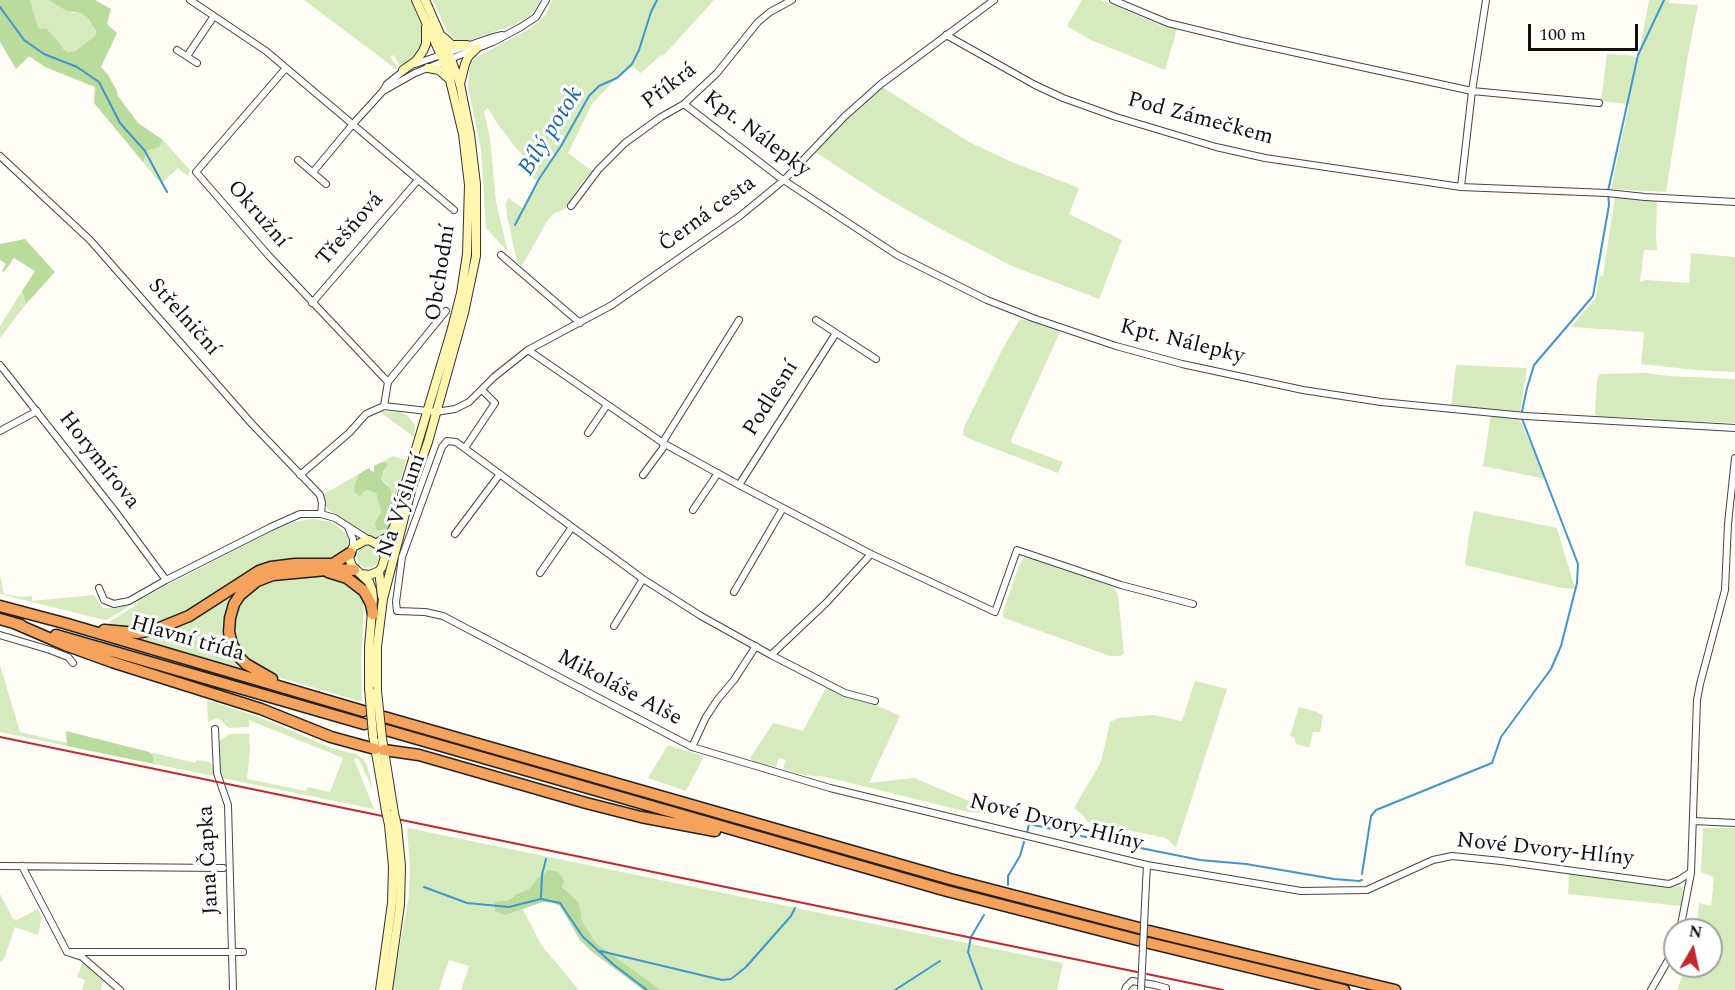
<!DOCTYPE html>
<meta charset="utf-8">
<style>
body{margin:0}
#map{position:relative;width:1735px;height:990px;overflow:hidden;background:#fffdf5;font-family:Spectral,serif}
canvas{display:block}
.north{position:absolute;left:1663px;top:918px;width:60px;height:60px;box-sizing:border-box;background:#fff;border:2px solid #a0a0a0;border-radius:50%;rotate:9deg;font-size:16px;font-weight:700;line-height:24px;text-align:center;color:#111}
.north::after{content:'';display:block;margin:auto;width:21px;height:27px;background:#c4262e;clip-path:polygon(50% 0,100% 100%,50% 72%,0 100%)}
.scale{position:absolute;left:1528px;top:24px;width:110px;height:27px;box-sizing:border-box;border:3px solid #111;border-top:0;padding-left:8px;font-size:18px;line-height:21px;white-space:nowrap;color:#111;-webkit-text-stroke:4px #fff;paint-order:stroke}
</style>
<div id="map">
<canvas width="1735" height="990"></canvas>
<div class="north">N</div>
<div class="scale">100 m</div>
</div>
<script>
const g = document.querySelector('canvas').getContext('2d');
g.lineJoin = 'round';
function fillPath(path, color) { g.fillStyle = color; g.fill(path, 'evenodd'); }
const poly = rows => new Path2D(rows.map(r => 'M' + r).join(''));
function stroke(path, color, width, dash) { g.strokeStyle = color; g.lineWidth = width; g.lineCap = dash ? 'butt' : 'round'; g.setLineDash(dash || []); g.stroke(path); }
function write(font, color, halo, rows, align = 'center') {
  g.font = font + ' Spectral,serif'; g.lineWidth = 6; g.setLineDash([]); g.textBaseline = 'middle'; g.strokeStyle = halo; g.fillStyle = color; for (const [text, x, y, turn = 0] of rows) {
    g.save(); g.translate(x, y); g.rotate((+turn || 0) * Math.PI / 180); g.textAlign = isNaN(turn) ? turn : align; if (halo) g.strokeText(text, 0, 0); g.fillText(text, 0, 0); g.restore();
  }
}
fillPath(poly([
 [30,0,48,0,73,13,80,13,88,18,96,31,95,36,75,51,68,52,62,48,60,43,46,28,41,29,38,27],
 [304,0,412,0,422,22,424,34,423,46,416,56,404,65,399,64,394,55,390,57,397,67,396,69],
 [433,0,540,0,535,10,528,17,514,25,464,42,456,40,447,31],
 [552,0,714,0,663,56,661,55,641,73,633,67,623,71,592,104,568,153,592,171,580,185,565,209,554,213,547,221,522,266,517,262,507,216,506,204,508,198,523,208,537,181,529,175,528,160,516,148,497,123,488,108,484,111,490,139,496,202,508,252,486,228,481,149,468,87,469,73,471,63,477,57,529,29,539,22,546,14],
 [1082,0,1101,0,1160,25,1177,29,1165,70,1091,40,1067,26],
 [1649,0,1669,0,1668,3,1698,5,1688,55,1666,192,1611,189,1629,104,1601,101,1607,54,1629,55,1638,58],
 [882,87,969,142,1014,163,1079,188,1069,214,1122,240,1099,299,1012,266,935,226,883,196,815,152,845,120],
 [163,140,190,170,188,176,178,168,161,184,143,162,147,151,159,147],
 [1615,197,1657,200,1656,236,1657,250,1644,250,1640,282,1646,280,1689,283,1691,253,1735,257,1735,372,1696,370,1641,364,1644,332,1571,327,1596,298,1599,276,1603,276],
 [22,291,26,304,0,338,0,326],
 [1020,319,1038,322,1059,330,1060,332,1011,440,1012,443,1063,462,1058,473,970,439,963,435,964,427,1002,350],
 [1456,365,1527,368,1520,413,1451,407],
 [1646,373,1669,376,1735,379,1735,423,1661,420,1652,418,1596,417,1595,413,1597,381,1599,375,1602,374],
 [383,411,399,412,407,415,415,425,414,437,380,412],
 [1491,415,1519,418,1546,479,1483,466],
 [393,456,406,460,393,508,387,484,381,479,387,463,380,463],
 [359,474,355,483,360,497,364,490,367,490,376,493,381,512,375,523,382,531,390,528,388,533,378,538,360,533,345,519,328,510,322,495],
 [1474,511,1557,528,1575,589,1562,588,1465,565,1469,535],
 [312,519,326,521,335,524,348,536,349,541,347,548,343,554,335,561,291,559,268,563,243,575,180,615,148,625,127,627,108,625,109,622,135,606,138,603,137,601,274,530,294,522],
 '357 557a11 11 0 1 1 22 0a11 11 0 1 1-22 0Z',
 [1024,557,1030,558,1109,585,1114,588,1118,595,1124,654,1120,656,1110,656,1004,618,1003,615,1005,606,1019,566],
 [0,575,4,594,22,597,32,596,32,601,94,595,103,608,118,608,134,603,107,620,101,619,0,594],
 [318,575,349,584,357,591,362,600,364,609,361,659,362,702,268,674,250,663,243,655,237,643,234,624,237,608,241,601,260,584,278,579],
 [233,592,227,604,224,615,222,631,228,652,242,670,133,638,154,635,171,630,188,621],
 [0,665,20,732,67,743,67,746,0,732],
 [1195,681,1227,689,1176,847,1166,838,1088,822,1083,815,1074,808,1101,762,1110,722,1119,718,1153,715,1182,721],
 [827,686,844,695,874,704,900,716,869,783,914,778,988,809,986,814,968,812,826,777,804,775,783,769,786,760,779,758,776,767,755,763,750,758,773,723,803,731],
 [207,700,259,717,334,749,356,754,363,759,367,765,373,790,358,758,354,759,374,809,222,778,219,773,218,742,230,734,249,734,250,749,247,779,306,791,308,787,330,792,343,758,249,720,249,727,229,728,218,718,208,722],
 [1299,707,1317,712,1323,716,1320,732,1313,732,1309,748,1296,744,1294,737,1290,736],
 [668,745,704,756,686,791,648,778],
 [149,752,195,763,197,760,209,762,213,766,214,776,154,764,153,756],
 [408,828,1063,963,1057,990,661,990,596,943,582,921,581,912,562,887,537,879,529,889,517,894,509,900,496,902,514,913,522,908,542,946,579,990,461,990,469,966,449,960,439,990,392,990,409,895,410,866,407,830],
 [1703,828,1735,828,1735,990,1677,990,1686,966,1711,966,1711,930,1696,930,1699,903,1711,906,1714,877,1701,872],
 [1569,873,1683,887,1681,906,1568,894],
 [0,894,13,919,17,920,38,909,42,917,38,935,15,927,4,959,0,962],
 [83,962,101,978,103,981,101,990,82,990,85,980,77,977]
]), '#d5ebbd');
fillPath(poly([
 [0,0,30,0,38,27,41,29,46,28,60,43,62,48,68,52,75,51,95,36,96,31,88,18,80,13,67,11,48,0,95,0,111,9,107,24,117,33,101,67,108,75,116,89,118,96,138,123,163,140,159,147,147,151,143,162,94,103,95,87,45,67,29,56,16,69,0,42],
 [25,239,55,272,26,304,22,291,35,271,14,258,4,272,2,271,6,264,0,260,0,244],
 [380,463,385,462,388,464,384,470,381,479,391,490,393,508,390,528,378,531,376,528,375,523,381,512,376,493,367,490,364,491,360,497,354,491,355,483,359,474,369,468,371,471,374,472,374,466],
 [66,731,149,752,153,756,154,764,67,746],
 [549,870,558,872,564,881,562,887,578,902,581,912,582,921,596,943,661,990,643,990,591,951,580,940,560,906,553,903,543,902,506,915,495,911,495,902,509,900,517,894,529,889,537,879]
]), '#b9dc9c');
stroke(poly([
 [0,7,24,40,44,54,77,67,99,82,120,123,145,151,167,192],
 [515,225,539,179,561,146,589,96,599,86,617,78,632,64,639,50,651,12,657,0],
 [1027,833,1029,824,1071,833],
 [1081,836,1200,860,1246,864,1334,879,1359,881,1362,880],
 [1362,874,1371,816,1376,810,1492,763,1501,737,1551,669,1561,646,1577,583,1578,564,1521,416,1527,388,1534,365,1593,296,1609,205,1608,191,1638,55,1664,0],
 [1008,885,1008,876,1020,856,1024,842],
 [424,887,467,903,509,907,541,899,560,903,583,937,614,965,647,990],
 [541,897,542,875,546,859],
 [600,951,722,980,731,979,746,967,791,916,795,908],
 [895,990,940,961],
 [982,990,968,952,971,937,984,915]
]), '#3f96cf', 2);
const street = poly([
 [190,0,266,51,454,210],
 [1113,0,1168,23,1242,41,1472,91,1599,103],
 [946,35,1035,85,1063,98,1116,117,1216,147,1265,158,1461,187,1607,193,1645,197,1735,202],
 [177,50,197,63],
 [187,56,214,16],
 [415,64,490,38,502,35],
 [286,68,196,172,269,256,388,382],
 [385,90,415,73,493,42,521,27,536,17,546,0],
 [684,104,779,177,897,255,987,300,1033,318,1116,346,1182,364,1303,390,1381,402,1525,416,1735,428],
 [0,156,90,240,252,424,320,495,322,503,321,514],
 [298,160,326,184],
 [313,172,353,124,383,91,387,84,406,69],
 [1461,187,1472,91,1486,0],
 [571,206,598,170,625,143,661,117,684,104,717,73,758,22,770,12,792,0],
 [501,255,580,323],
 [312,303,418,180],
 [816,320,876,359],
 [528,350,663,443,739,485,871,554,995,612,1017,550,1121,585,1193,604],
 [0,365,115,511,166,580],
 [384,406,388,382,446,311],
 [0,431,37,411],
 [588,433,607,405],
 [465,448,495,403,482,390],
 [300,475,349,433,366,414,384,406,436,412,455,409,469,402,494,377,528,350,612,305,740,216,784,180,844,117,881,84,994,0],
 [643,475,663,448,664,440,739,320],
 [739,485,836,333],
 [693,510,718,473],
 [348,527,353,539,353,547],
 [455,534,500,474],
 [540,573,572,527],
 [99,588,104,600,114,604,129,601,166,580,271,527,300,514,321,514,335,518,369,540],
 [734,592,783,508],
 [614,626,643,579],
 [0,635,50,650,68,657,73,663],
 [771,655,827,602,871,554],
 [875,701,845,693,771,655,701,616,643,579,456,442,447,441,442,447,402,557,396,602,397,611,425,612,443,616,692,747,830,788,1147,865,1301,891,1367,890,1433,860,1452,856,1501,861,1669,884,1679,880,1691,872],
 [215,729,217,773,228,805,233,990],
 [692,747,706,717,718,699,734,680,756,646],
 [1693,821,1735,823],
 [0,866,223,868],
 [22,866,67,952,82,957,120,990],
 [1146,883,1147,865],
 [1680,930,1691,873,1697,700,1700,684,1725,590,1728,524,1735,458],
 [67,952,243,952],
 [1125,990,1126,987,1132,981,1155,985,1166,988,1166,990],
 [1651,990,1675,948]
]);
const secondary = poly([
 [443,37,452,45,467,45],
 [428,68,439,70,448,78],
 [403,70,416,61,423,51,426,44,426,27],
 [460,84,465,64,468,57,477,48],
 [377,543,388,537,394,527,401,499,451,332,461,293,467,254,469,185,463,134,450,80,444,62,416,0],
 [379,571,382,596],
 [361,574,370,575,379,571,382,567,385,557,395,538],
 [369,688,369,647,373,599,372,590,369,582,352,566,349,558,353,547,364,541,369,540,380,546,385,557],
 [377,691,377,647,383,599,412,487,428,442,464,313,476,256,476,184,470,134,460,84,451,59,425,0],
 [373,735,386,811],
 [382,738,394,813],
 [380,990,392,903,393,866,389,825],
 [388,990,400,905,401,866,397,826]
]);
const highway = poly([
 [328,572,347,578,364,591,371,604,373,614],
 [0,606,64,623,363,711],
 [0,619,21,625],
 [14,623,65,645,112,662,261,709,331,737,375,749],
 [104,630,137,633,157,629,189,616,259,571,271,567,295,564,333,564,350,553],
 [56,635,364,724],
 [272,679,246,664,238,656,232,644,229,632,230,618,234,604,240,595,257,581,273,575,337,569,354,570],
 [384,717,950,879,1139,928],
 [386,730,947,891,1138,940],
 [384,750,419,755,586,803,641,817,715,831],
 [1149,931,1395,990],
 [1149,943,1344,990]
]);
stroke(street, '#444', 8);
stroke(secondary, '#333', 10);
stroke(highway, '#222', 13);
stroke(street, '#fff', 6);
stroke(secondary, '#fff6b0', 8);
stroke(highway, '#f5a25d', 10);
stroke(poly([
 [0,737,1137,972],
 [1147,974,1223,990]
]), '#c4262e', 2);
const streetBridge = poly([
 [1141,990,1146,883]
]);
const secondaryBridge = poly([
 [369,688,373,735],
 [377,691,382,738],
 [386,811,389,825],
 [394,813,397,826]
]);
stroke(streetBridge, '#444', 8, []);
stroke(secondaryBridge, '#333', 10, []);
stroke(streetBridge, '#fff', 6);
stroke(secondaryBridge, '#fff6b0', 8);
write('22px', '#111', '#fff', [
 ["Příkrá",670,87,-37],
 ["Pod Zámečkem",1200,120,15],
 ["Kpt. Nálepky",756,135,37],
 ["Okružní",257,215,49],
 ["Černá cesta",708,215,-36],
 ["Třešňová",351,230,-49],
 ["Obchodní",442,273,-81],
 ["Střelniční",183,318,48],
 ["Kpt. Nálepky",1182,343,14],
 ["Podlesní",772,399,-58],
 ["Horymírova",98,461,52],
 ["Na Výsluní",403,506,-71],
 ["Hlavní třída",187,640,16],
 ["Mikoláše Alše",619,689,28],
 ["Nové Dvory-Hlíny",1056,824,14],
 ["Nové Dvory-Hlíny",1545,851,6],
 ["Jana Čapka",210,860,-93]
]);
write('italic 24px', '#1768a6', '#fff', [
 ["Bílý potok",552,132,-58]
]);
</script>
